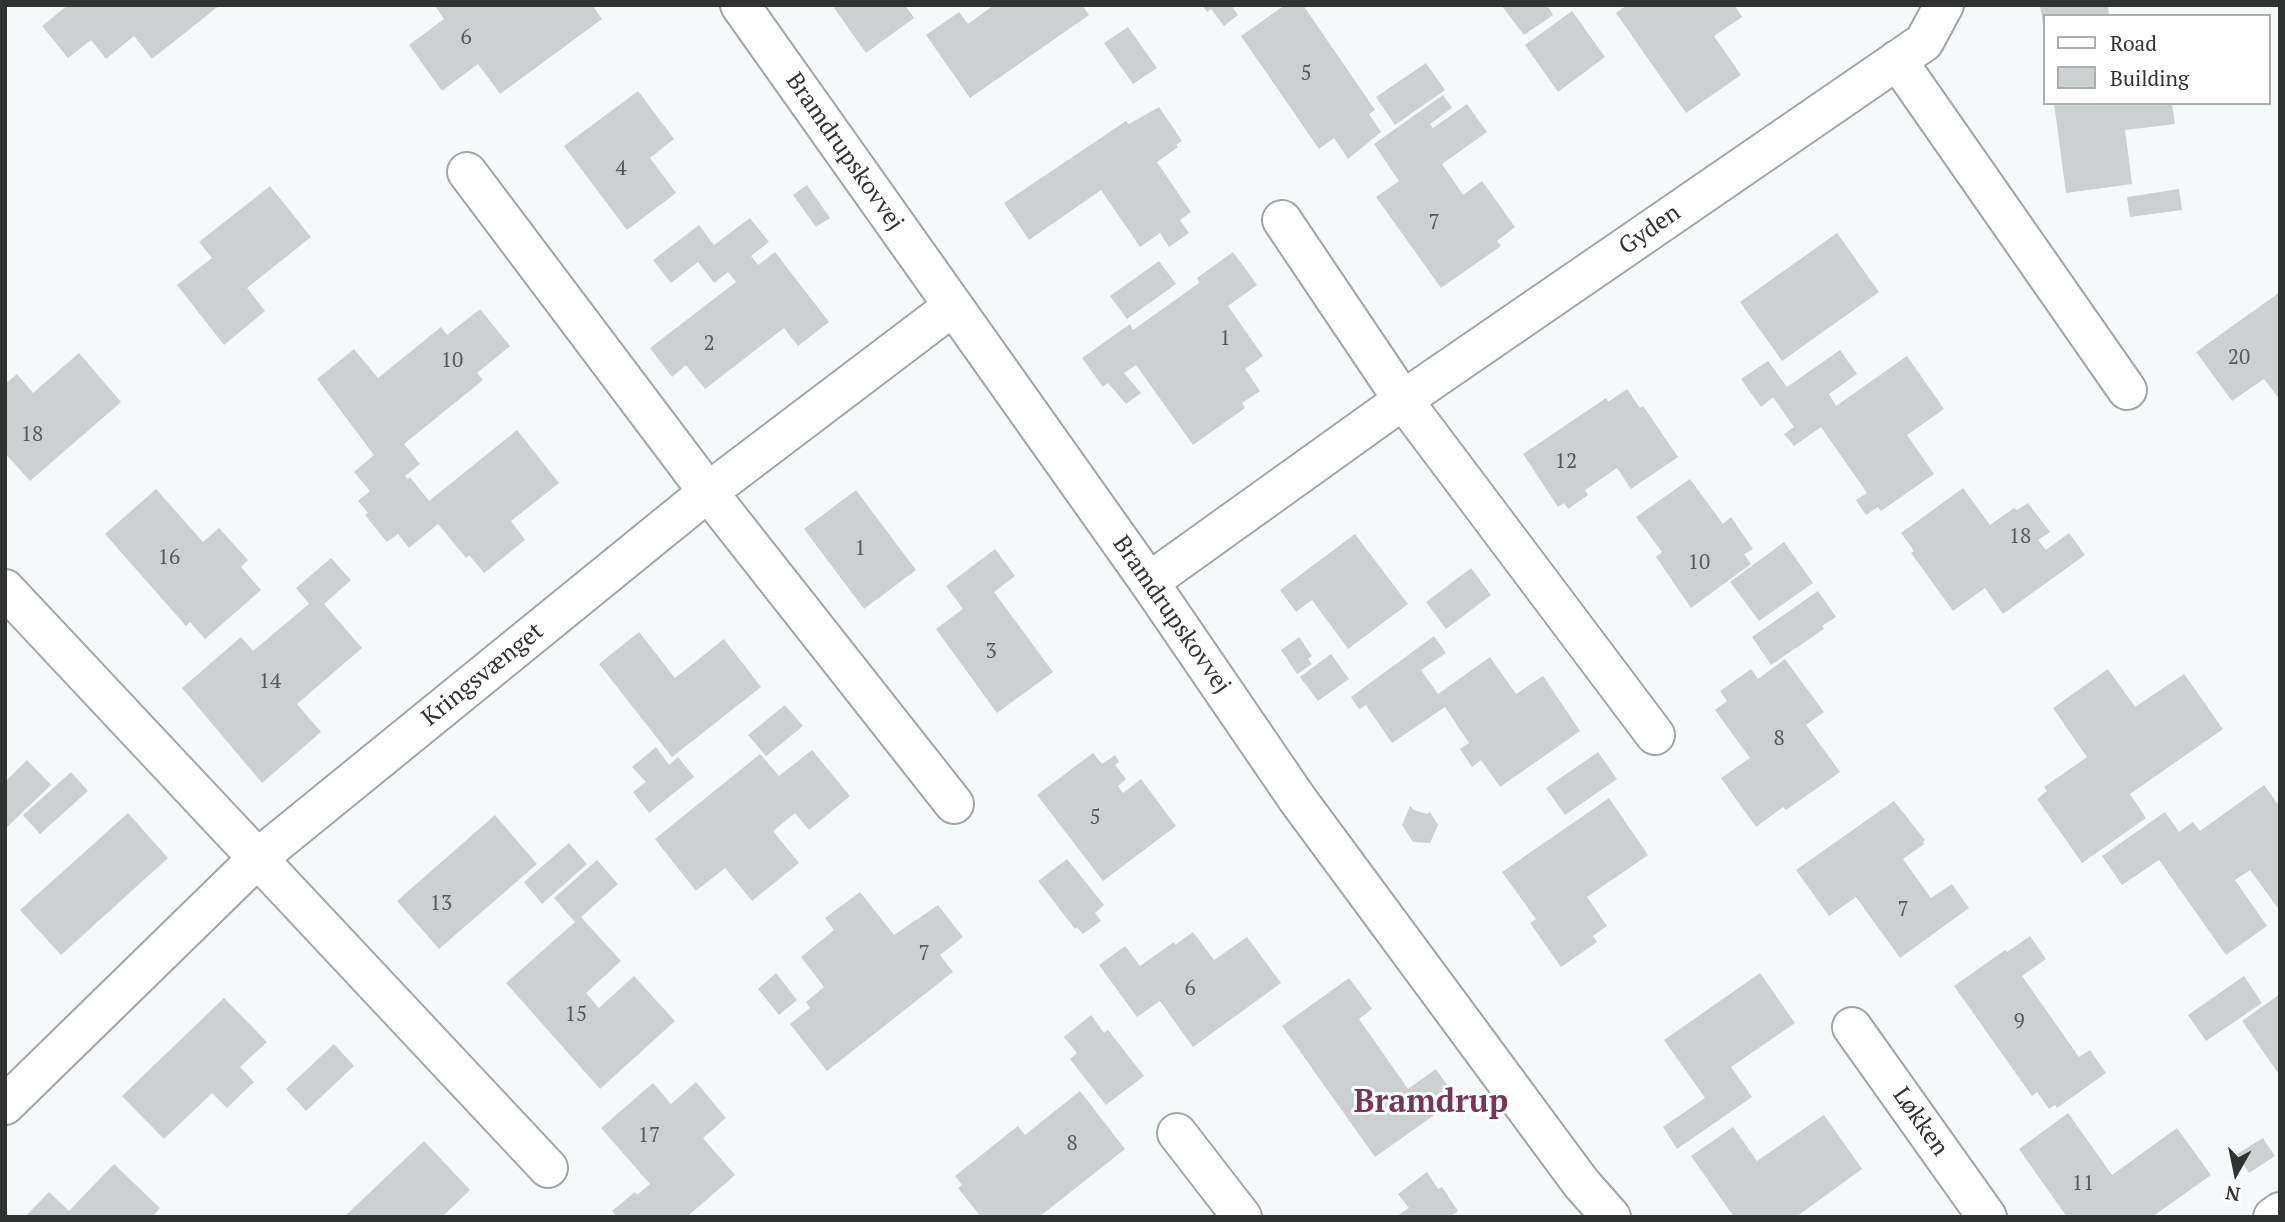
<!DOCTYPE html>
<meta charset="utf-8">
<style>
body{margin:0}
#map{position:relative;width:2285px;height:1222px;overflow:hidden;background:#f5f9fa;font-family:"PT Serif",serif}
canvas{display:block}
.frame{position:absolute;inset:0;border:7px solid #313232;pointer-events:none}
.legend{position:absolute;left:2043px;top:14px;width:228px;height:91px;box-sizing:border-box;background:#fff;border:2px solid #adadad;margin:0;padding:9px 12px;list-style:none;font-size:21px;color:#313232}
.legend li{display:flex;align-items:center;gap:14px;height:35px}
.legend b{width:35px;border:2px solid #adadad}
.north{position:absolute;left:2201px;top:1138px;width:70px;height:70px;-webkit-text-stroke:5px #fff;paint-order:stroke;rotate:189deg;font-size:19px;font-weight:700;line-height:28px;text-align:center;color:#313232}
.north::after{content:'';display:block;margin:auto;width:24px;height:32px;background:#313232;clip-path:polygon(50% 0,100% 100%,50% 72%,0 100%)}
</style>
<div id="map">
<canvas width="2285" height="1222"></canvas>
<div class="frame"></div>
<ul class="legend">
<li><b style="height:9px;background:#fff"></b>Road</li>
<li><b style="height:19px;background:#ccd0d0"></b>Building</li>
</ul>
<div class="north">N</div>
</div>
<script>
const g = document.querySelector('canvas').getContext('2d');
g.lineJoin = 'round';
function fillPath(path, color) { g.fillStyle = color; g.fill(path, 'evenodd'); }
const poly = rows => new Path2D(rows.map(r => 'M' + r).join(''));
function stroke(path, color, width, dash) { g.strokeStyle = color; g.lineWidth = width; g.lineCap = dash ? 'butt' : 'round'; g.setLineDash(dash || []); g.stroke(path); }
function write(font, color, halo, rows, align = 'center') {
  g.font = font + ' "PT Serif",serif'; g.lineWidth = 6; g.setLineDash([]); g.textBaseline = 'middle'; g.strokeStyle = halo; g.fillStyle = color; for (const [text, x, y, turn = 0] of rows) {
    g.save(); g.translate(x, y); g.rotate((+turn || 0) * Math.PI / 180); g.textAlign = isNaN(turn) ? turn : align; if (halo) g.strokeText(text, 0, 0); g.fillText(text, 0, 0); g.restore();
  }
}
fillPath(poly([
 [68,5,220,5,152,59,134,36,106,59,91,40,68,58,42,26],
 [437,5,592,5,602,19,500,94,478,64,442,91,409,45,444,19,436,7],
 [832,5,905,5,914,18,866,53],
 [994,5,1082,5,1089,15,970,98,926,35,959,12,968,24],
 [1202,5,1231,5,1238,15,1224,26,1211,9,1207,12],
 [1285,5,1303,5,1375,110,1369,114,1381,132,1348,159,1334,138,1319,149,1241,36],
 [1501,5,1547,5,1553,15,1524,35],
 [1627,5,1734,5,1742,17,1714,36,1741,75,1686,113,1616,13],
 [2040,5,2108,5,2109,16,2045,16,2044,30],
 [1572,11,1605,57,1558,92,1525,45],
 [1128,27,1157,68,1133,84,1104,43],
 [1426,63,1445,90,1395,125,1376,97],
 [638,91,674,139,650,158,676,193,627,230,564,146],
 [1443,95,1452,108,1430,124,1433,128,1467,104,1487,132,1442,164,1463,195,1482,181,1515,227,1497,241,1501,246,1441,288,1376,197,1399,181,1374,144],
 [2054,103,2172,103,2175,124,2125,130,2132,184,2066,193],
 [1159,107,1182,141,1176,145,1178,147,1157,162,1191,212,1180,220,1189,233,1169,247,1160,233,1140,247,1101,190,1029,240,1004,203,1126,121,1129,124],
 [807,185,830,218,816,227,793,195],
 [270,186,311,237,247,288,265,311,224,345,177,285,212,258,199,242],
 [2179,189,2182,210,2130,217,2127,197],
 [750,218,769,242,751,256,758,265,775,252,829,322,798,346,784,328,705,389,686,365,672,377,650,348,736,282,728,272,714,283,698,262,671,283,653,260,699,225,714,245],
 [1837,233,1879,292,1782,361,1740,302],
 [1233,252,1257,285,1228,306,1263,356,1245,369,1260,391,1242,403,1245,408,1193,445,1136,365,1124,373,1141,393,1126,404,1108,383,1103,387,1082,358,1130,324,1133,330,1199,283,1197,278],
 [1159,261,1176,284,1127,319,1110,296],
 [2280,292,2280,400,2264,379,2232,401,2196,352],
 [480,309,510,346,477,373,483,380,404,444,420,464,405,476,408,479,410,477,429,501,517,430,559,483,511,521,525,540,484,573,469,555,466,558,438,524,409,548,398,534,387,542,365,515,368,513,358,501,370,491,354,472,374,455,317,379,354,349,378,378,441,327,447,335],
 [1840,350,1857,374,1829,394,1836,406,1907,356,1944,409,1907,435,1934,474,1881,511,1878,507,1866,515,1856,500,1867,493,1821,427,1794,446,1784,434,1794,427,1773,397,1761,407,1741,379,1768,361,1787,387],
 [79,353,121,402,30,481,5,453,5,384,17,374,33,393],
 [1627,389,1640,408,1643,406,1678,457,1631,489,1617,468,1585,490,1588,495,1568,509,1564,503,1558,507,1523,454,1606,398,1608,402],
 [1690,479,1723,524,1731,517,1753,549,1744,554,1751,564,1691,608,1656,557,1662,552,1636,517],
 [1963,488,1990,525,2014,508,2017,510,2028,503,2050,532,2038,540,2046,550,2069,533,2085,555,2003,614,1985,588,1953,611,1911,553,1914,551,1901,533],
 [156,489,203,542,219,528,248,560,241,567,261,590,205,639,190,622,186,626,105,534],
 [856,490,916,570,864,609,804,529],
 [1355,534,1408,604,1348,649,1312,600,1296,612,1280,590],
 [1784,542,1813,583,1759,621,1730,582],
 [995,549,1015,576,994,592,1053,672,997,713,936,629,963,609,946,586],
 [331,558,351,580,324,604,362,648,297,704,321,732,262,783,182,688,241,637,253,651,309,604,296,588],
 [1471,568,1491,595,1446,629,1426,602],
 [1818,591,1836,617,1822,626,1824,629,1771,665,1752,637],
 [639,632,675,678,724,639,761,687,672,757,599,664],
 [1434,636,1446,653,1421,670,1438,694,1490,657,1516,694,1543,676,1580,731,1500,787,1481,760,1472,767,1460,749,1469,743,1445,707,1392,743,1366,705,1359,709,1351,697],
 [1299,637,1312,656,1308,659,1312,664,1297,674,1281,650],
 [1331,654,1349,679,1318,701,1300,677],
 [1785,659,1824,712,1806,725,1840,772,1786,810,1783,807,1756,827,1721,778,1750,758,1715,710,1727,701,1720,691,1751,669,1758,679],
 [2108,669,2135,707,2184,674,2223,729,2130,794,2146,818,2082,863,2037,799,2047,791,2044,787,2087,757,2053,708],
 [785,705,803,726,766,756,748,735],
 [656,747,669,765,678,757,694,777,649,813,633,792,646,782,632,767],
 [812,750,850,796,809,830,795,813,773,831,799,863,752,901,725,868,696,891,655,839,760,754,779,776],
 [1598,752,1617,779,1565,815,1546,788],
 [1093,753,1102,764,1115,755,1119,762,1115,765,1126,779,1118,786,1123,793,1141,779,1176,826,1103,881,1037,795],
 [27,760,51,785,5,829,5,782],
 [71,772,88,791,40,834,23,815],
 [2264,785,2280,807,2280,911,2250,870,2235,880,2267,926,2226,955,2159,860,2122,885,2102,856,2165,812,2179,832,2193,822,2200,831],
 [1609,798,1648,855,1587,897,1607,926,1593,936,1597,942,1561,967,1530,923,1536,919,1502,872],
 [1894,801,1925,840,1923,842,1924,844,1903,859,1931,898,1952,884,1969,908,1900,958,1856,897,1829,916,1796,870],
 [1410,806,1414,810,1427,814,1430,812,1438,825,1430,843,1413,842,1402,825],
 [128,813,168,858,61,955,20,910],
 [495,815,537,864,439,949,397,901],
 [569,843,587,864,542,904,524,882],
 [1067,859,1104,905,1095,913,1101,921,1083,934,1077,927,1075,929,1038,881],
 [597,860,618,884,581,917,621,961,586,993,599,1008,634,976,675,1021,600,1089,506,983,575,922,554,898],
 [860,892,894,935,938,905,963,937,940,955,953,972,827,1071,790,1024,810,1008,806,1002,824,987,801,957,834,930,825,918],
 [1193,932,1214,960,1247,937,1281,983,1193,1047,1160,1001,1137,1017,1099,965,1125,946,1140,966,1174,942,1175,945],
 [2030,936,2046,959,2022,976,2079,1057,2090,1050,2106,1073,2057,1108,2055,1105,2049,1109,2037,1092,2032,1096,1954,986,2005,950,2007,952],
 [776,973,797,1000,779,1015,758,989],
 [1760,973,1795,1023,1731,1067,1752,1097,1677,1149,1663,1127,1705,1098,1664,1040],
 [2244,976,2262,1003,2206,1041,2188,1015],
 [1349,978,1372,1009,1359,1019,1408,1089,1436,1069,1457,1099,1375,1157,1282,1026],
 [2280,994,2280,1072,2278,1073,2242,1021],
 [224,998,267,1042,240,1067,254,1082,227,1108,212,1093,164,1139,122,1096],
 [1091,1015,1104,1033,1108,1030,1144,1076,1106,1105,1070,1059,1077,1053,1064,1037],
 [334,1044,354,1066,306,1111,286,1089],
 [696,1082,726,1118,703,1138,735,1175,689,1215,691,1217,617,1217,612,1211,635,1192,637,1195,650,1184,601,1128,653,1083,671,1104],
 [1080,1091,1125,1149,1039,1217,981,1217,958,1188,962,1185,955,1176,1018,1126,1025,1135],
 [2068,1113,2112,1175,2177,1128,2211,1175,2152,1217,2067,1217,2019,1149],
 [1824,1115,1862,1169,1796,1217,1734,1217,1691,1156,1733,1127,1757,1161],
 [2263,1138,2275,1156,2249,1173,2237,1154],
 [424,1141,470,1190,442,1217,344,1217],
 [114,1164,160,1208,152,1217,25,1217,49,1192,69,1211],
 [1427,1172,1438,1189,1442,1187,1458,1211,1449,1217,1395,1217,1409,1208,1398,1194]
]), '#ccd0d0');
const street = poly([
 [1897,60,2127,390],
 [467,172,708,492,954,804],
 [1282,220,1403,400,1655,735],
 [1149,582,1403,400,1924,42,1944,5],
 [5,589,548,1168],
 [1852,1027,1987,1217],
 [5,1105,258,858,708,492,952,307],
 [1177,1133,1242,1217],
 [2273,1217,2280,1212]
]);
const secondary = poly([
 [740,5,1149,582,1298,800,1581,1183,1611,1217]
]);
stroke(street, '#a1a5a5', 42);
stroke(secondary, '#a1a5a5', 42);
stroke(street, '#fff', 38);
stroke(secondary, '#fff', 38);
write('21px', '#585a5a', null, [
 ["6",466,38],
 ["5",1306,74],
 ["4",621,169],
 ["7",1434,223],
 ["1",1225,339],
 ["2",709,344],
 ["20",2239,358],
 ["10",452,361],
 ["18",32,435],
 ["12",1566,462],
 ["18",2020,537],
 ["1",860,549],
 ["16",169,558],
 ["10",1699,563],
 ["3",991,652],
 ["14",270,682],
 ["8",1779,739],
 ["5",1095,818],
 ["13",441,904],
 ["7",1903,910],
 ["7",924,954],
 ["6",1190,989],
 ["15",576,1015],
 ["9",2019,1022],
 ["17",649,1136],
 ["8",1072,1144],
 ["11",2083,1184]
]);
write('24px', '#313232', '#fff', [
 ["Bramdrupskovvej",844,152,55],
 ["Gyden",1650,230,-35],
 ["Bramdrupskovvej",1171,615,55],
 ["Kringsvænget",483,675,-39],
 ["Løkken",1920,1122,55]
]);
write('bold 32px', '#773657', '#fff', [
 ["Bramdrup",1431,1103]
]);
</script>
